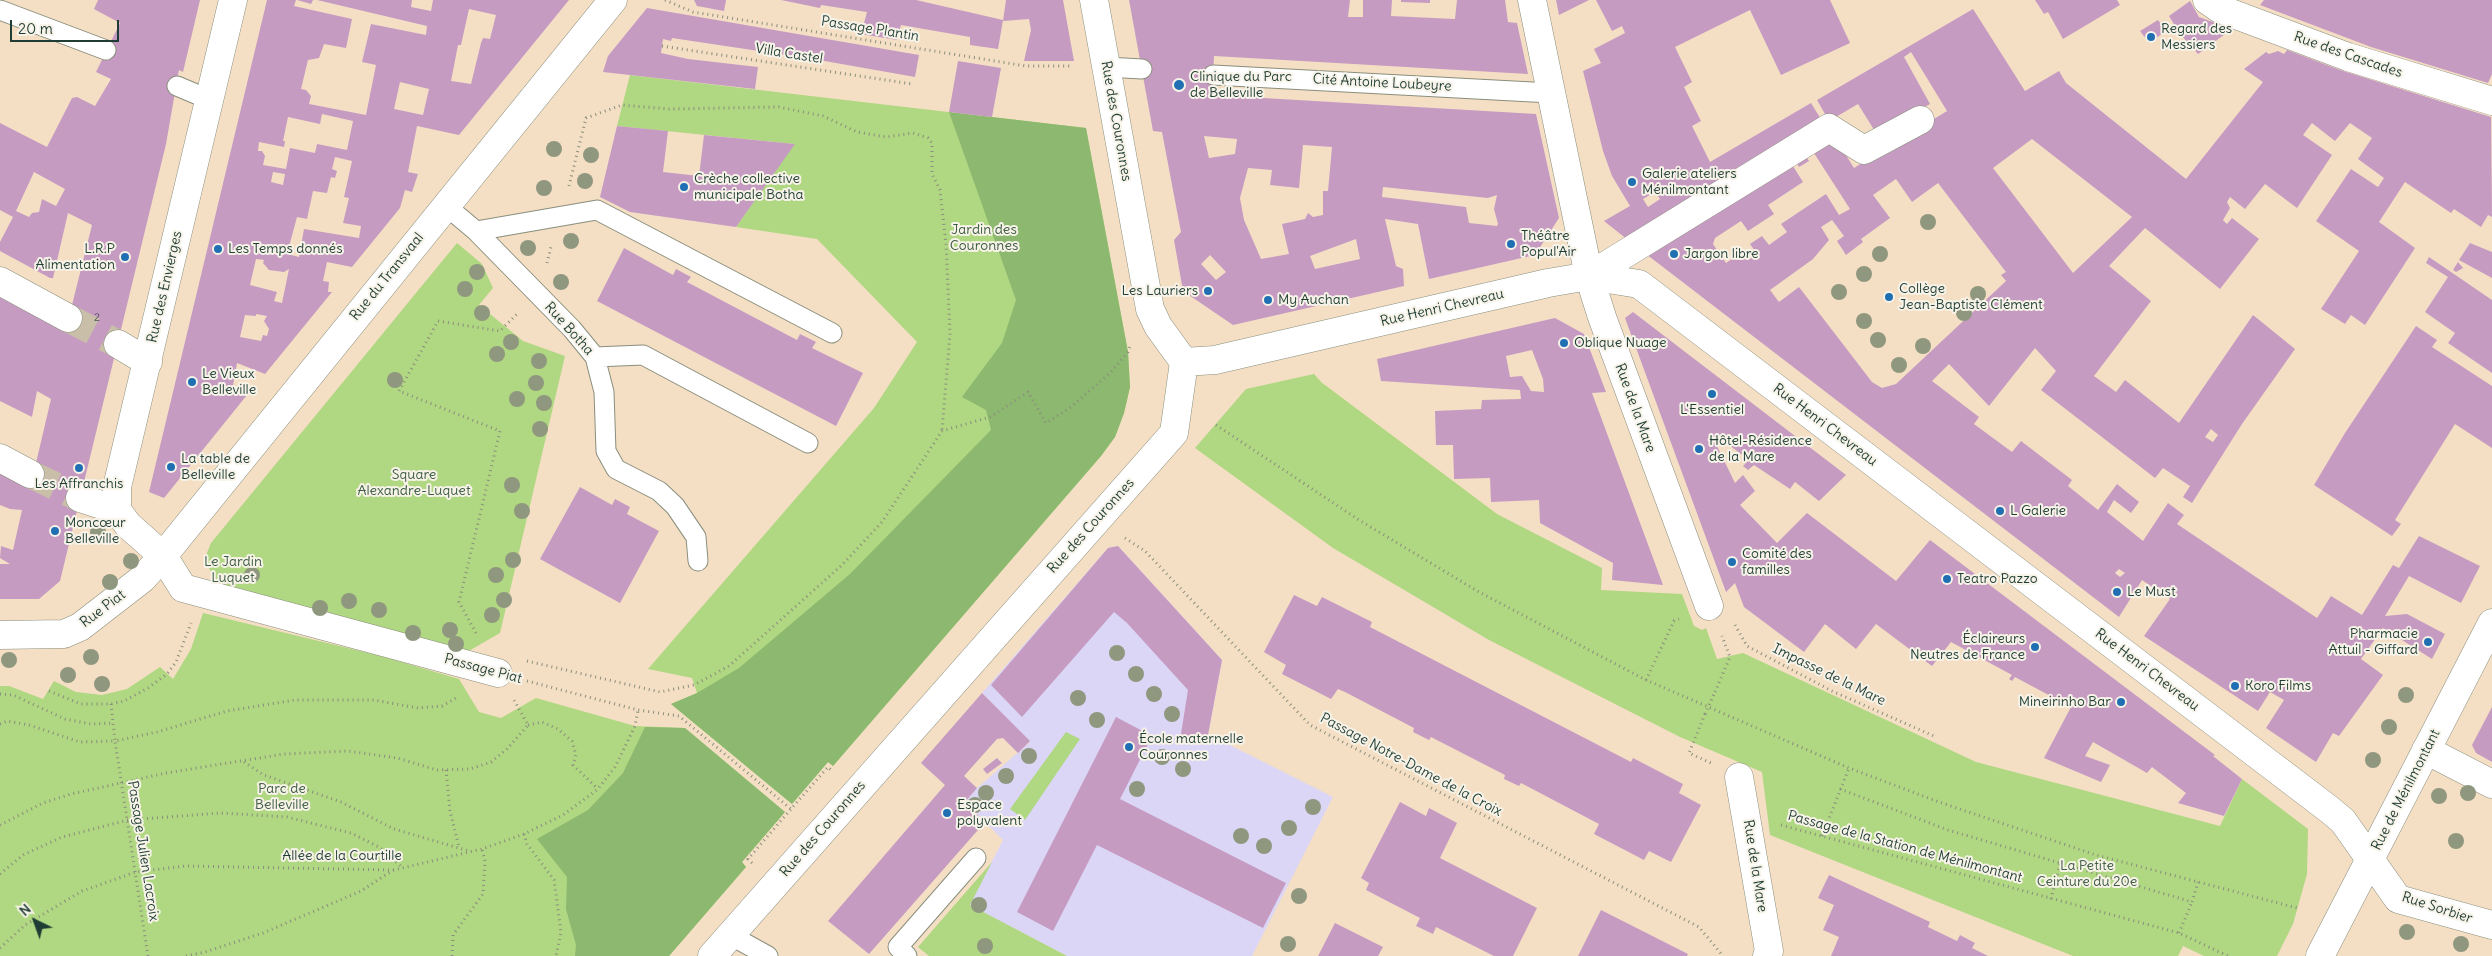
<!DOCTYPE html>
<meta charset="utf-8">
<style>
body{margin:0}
#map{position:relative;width:2492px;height:956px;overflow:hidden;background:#f4dfc5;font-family:Delius,sans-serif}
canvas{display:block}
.north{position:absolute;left:10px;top:896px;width:50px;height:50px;-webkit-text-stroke:4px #f7f3e8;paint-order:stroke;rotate:318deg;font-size:14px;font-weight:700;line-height:20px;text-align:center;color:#1f3d34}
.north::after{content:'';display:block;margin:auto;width:18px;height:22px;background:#1f3d34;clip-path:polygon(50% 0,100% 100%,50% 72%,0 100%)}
.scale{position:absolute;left:10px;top:20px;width:109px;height:22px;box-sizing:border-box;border:2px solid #1f3d34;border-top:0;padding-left:6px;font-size:15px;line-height:18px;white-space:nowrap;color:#1f3d34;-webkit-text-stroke:4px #f7f3e8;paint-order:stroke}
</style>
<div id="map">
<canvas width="2492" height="956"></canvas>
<div class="north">N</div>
<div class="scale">20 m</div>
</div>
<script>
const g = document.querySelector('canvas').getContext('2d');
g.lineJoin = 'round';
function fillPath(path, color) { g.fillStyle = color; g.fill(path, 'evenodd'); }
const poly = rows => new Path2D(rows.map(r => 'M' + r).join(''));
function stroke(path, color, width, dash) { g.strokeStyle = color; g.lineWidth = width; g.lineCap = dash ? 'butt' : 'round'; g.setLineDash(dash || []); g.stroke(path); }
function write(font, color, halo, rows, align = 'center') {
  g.font = font + ' Delius,sans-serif'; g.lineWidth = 4; g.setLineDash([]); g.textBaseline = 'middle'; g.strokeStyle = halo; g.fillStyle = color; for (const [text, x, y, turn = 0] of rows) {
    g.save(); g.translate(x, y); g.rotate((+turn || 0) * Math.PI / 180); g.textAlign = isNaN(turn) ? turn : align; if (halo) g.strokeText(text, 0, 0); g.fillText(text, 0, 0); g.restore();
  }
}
fillPath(poly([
 [1118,546,1222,660,1208,734,1333,797,1252,956,1067,956,969,905,1003,840,965,802,977,788,1030,742,982,693,1108,548]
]), '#dcd6f6');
fillPath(poly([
 [630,75,1086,128,1128,352,1130,387,1124,413,1115,437,1101,456,833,766,828,762,792,804,671,704,697,693,692,678,648,669,874,408,917,342,817,239,736,227,794,144,617,126],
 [457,243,482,264,493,288,479,305,523,341,565,356,500,633,467,652,219,585,204,560,211,543],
 [1314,374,1321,382,1497,514,1602,568,1601,590,1682,594,1694,626,1702,630,1706,628,1717,659,1743,653,1976,762,2220,826,2242,779,2308,829,2307,874,2293,924,2277,956,2204,956,2183,946,2178,956,2073,956,1770,835,1762,772,1680,737,1489,640,1333,548,1195,448,1246,389],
 [203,613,381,656,459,679,479,712,501,718,536,698,635,726,685,728,785,812,742,862,746,867,669,956,0,956,0,686,9,686,43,699,54,681,76,692,102,695,127,689,160,667,173,679,191,649],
 [1066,732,1080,739,1025,820,1010,809],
 [992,862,970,905,1067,956,929,956,918,947]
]), '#b0d781');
fillPath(poly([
 [949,112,1086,128,1128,352,1130,387,1124,413,1115,437,1101,456,833,766,828,762,792,804,671,704,697,693,739,668,850,574,991,430,986,410,962,397,1002,343,1016,300],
 [645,727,685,728,785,812,742,862,746,867,669,956,575,956,576,945,566,909,567,877,537,839,588,810,623,773]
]), '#8cb86f');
fillPath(poly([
 [98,0,200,0,183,72,179,70,178,75,166,144,60,581,39,599,0,599,0,564,10,564,0,558,1,546,13,550,22,510,10,509,0,505,0,475,2,471,36,463,51,399,37,391,32,417,0,401,0,295,72,305,92,225,68,213,53,278,50,278,0,251,0,242,13,217,0,210,0,123,47,147,72,98,77,97,95,106,111,79,96,72,120,23,94,9],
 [34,172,65,189,56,206,42,199,39,212,32,213,29,217,16,211],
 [267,0,296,0,294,6,352,19,346,48,324,44,319,58,308,60,301,89,306,90,311,96,309,104,366,115,376,65,362,62,371,24,426,35,427,26,317,0,412,0,411,7,431,11,433,0,569,0,459,135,417,126,408,172,418,174,412,192,405,190,400,208,352,267,327,262,323,281,329,282,328,292,332,292,265,374,237,363,232,391,247,395,164,498,149,492],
 [469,9,496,15,490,39,483,38,481,43,471,84,451,81,458,45,461,45],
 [400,82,429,89,423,115,394,109],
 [322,114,353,121,347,150,317,144,315,153,290,148,286,169,263,165,265,156,262,151,258,151,259,142,284,147,285,141,283,141,288,117,320,124],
 [335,157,352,161,344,197,349,198,343,223,361,226,359,238,304,229,299,257,287,254,297,217,307,219,313,191,327,193,331,177,335,178,337,171,332,169],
 [273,172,285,174,283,185,271,182],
 [256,259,264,260,263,263,269,270,284,272,289,269,282,303,274,301,277,292,250,285],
 [256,314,267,316,264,321,269,329,267,336,263,335,261,341,240,337,245,315,256,316],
 [297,0,313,0,311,4],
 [694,0,726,0,724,11,697,6],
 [781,0,916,0,1003,20,998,49,970,45,970,37,901,25,897,40,861,34,867,12,821,5,820,8],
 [1006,0,1063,0,1074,61,1024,61,1031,30,1029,19,1003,21],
 [1129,0,1350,0,1348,17,1363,17,1363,0,1392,0,1391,16,1455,19,1457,0,1505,0,1508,22,1517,23,1528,74,1214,56,1212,95,1536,114,1559,218,1535,255,1429,279,1418,224,1385,219,1396,266,1403,269,1404,286,1233,325,1183,291,1174,240,1181,232,1180,227,1162,132,1153,131],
 [1204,136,1237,139,1235,154,1209,158],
 [1303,145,1332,147,1328,191,1323,191,1323,215,1313,217,1308,213,1305,219,1282,224,1289,254,1261,259,1244,220,1240,198,1248,168,1272,170,1270,185,1299,188],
 [1383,187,1488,198,1497,195,1494,209,1498,224,1497,226,1469,223,1466,207,1382,197],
 [1356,239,1360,259,1315,269,1310,256],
 [1210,255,1226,272,1216,280,1201,264],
 [1401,0,1430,0,1430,3,1401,2],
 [1556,0,1589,0,1559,15],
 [1596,0,1830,0,1850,43,1781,75,1750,10,1675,47,1692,82,1684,87,1701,121,1692,126,1710,162,1811,103,1824,124,1628,240,1604,221,1630,206,1612,176,1603,151,1583,71,1601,63,1594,49,1625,33,1622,26,1612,31],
 [1655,192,1660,199,1648,207,1643,199],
 [2035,0,2117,0,2120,5,2063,39,2048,12,2044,14],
 [2264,0,2492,0,2492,74,2488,83,2371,47,2260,5],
 [2190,1,2199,17,2232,29,2198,54,2180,34,2169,16],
 [647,8,919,55,915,77,819,60,672,38,671,41,663,39,661,53,688,59,758,67,755,89,603,72,608,56],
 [1973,9,2025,91,2059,71,2066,83,2186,179,2263,82,2244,69,2266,52,2269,54,2278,51,2284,54,2287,50,2340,70,2491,117,2492,217,2488,215,2481,227,2454,209,2451,213,2405,182,2379,222,2415,248,2365,325,2351,315,2345,324,2321,309,2359,251,2316,221,2351,169,2378,187,2384,178,2358,159,2372,138,2350,123,2335,141,2312,123,2303,135,2332,155,2297,208,2265,184,2245,209,2230,197,2227,202,2230,208,2223,220,2227,224,2232,218,2259,239,2220,289,2145,228,2109,266,2151,301,2094,376,2116,392,2125,380,2179,423,2253,315,2295,349,2242,424,2192,503,2183,497,2190,486,2163,468,2155,478,2041,390,2056,371,2035,348,1989,406,1949,364,1932,381,1979,417,1974,424,2012,452,2021,441,2072,480,2068,486,2098,510,2117,484,2139,502,2131,513,2114,500,2107,512,2143,541,2168,503,2184,515,2177,524,2317,618,2331,596,2362,615,2393,565,2399,568,2419,536,2480,566,2461,603,2409,576,2385,616,2407,614,2445,634,2432,659,2383,628,2361,659,2383,675,2339,736,2333,733,2316,762,2266,728,2284,700,2270,692,2258,711,2144,636,2170,599,2142,580,2119,617,1646,254,1791,163,1803,182,1768,205,1774,214,1748,231,1741,221,1715,238,1713,244,1726,263,1742,252,1748,260,1757,254,1750,244,1762,236,1769,245,1787,232,1781,224,1826,194,1839,215,1850,209,1812,150,1834,136,1854,168,1885,148,1889,153,1932,127,1929,122,1947,111,1911,52,1904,57,1930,104,1876,133,1858,104,1829,121,1817,100],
 [2032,139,2132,217,2073,273,1993,168],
 [1896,179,1912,202,1938,183,2006,272,2001,275,2006,281,1896,384,1882,388,1872,382,1799,287,1779,302,1770,290,1813,259,1829,240,1821,227,1832,220,1844,236,1837,241,1846,255,1863,242,1861,239,1890,218,1873,195],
 [2211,429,2218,435,2213,442,2205,437],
 [2119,569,2125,573,2120,577,2115,573],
 [2158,20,2166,31,2149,43,2140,31],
 [958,61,1001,68,992,117,949,112],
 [617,126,668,131,663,172,699,176,704,135,795,144,736,227,630,212,600,197],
 [1805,154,1809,161,1799,167,1795,160],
 [2470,243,2492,252,2492,278,2459,260],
 [624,248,673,275,676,269,691,277,687,282,797,340,800,334,816,342,812,348,863,373,836,426,597,301],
 [2429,257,2492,300,2492,373,2448,343,2455,333,2425,312,2448,277,2426,263],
 [2458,262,2463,268,2456,272,2453,270],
 [1633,312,1846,475,1819,501,1795,482,1790,489,1754,465,1748,470,1743,466,1749,460,1721,439,1716,444,1735,483,1743,475,1755,491,1740,505,1777,543,1807,513,1896,581,1930,540,2215,755,2213,756,2242,779,2224,816,2178,803,2186,793,2152,767,2147,773,2093,742,2085,756,2110,765,2101,782,2044,758,2071,707,2015,677,2012,681,2009,679,2012,675,1951,642,1932,666,1876,624,1856,649,1825,624,1804,652,1744,607,1735,583,1726,592,1625,318],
 [1555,318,1584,334,1606,392,1592,393,1663,585,1612,580,1613,563,1540,523,1539,500,1491,502,1490,478,1454,479,1453,445,1436,445,1435,411,1481,409,1482,400,1521,399,1520,390,1381,381,1377,359],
 [1532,350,1543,379,1544,392,1531,391,1522,376,1510,377,1506,356],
 [2416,326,2437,340,2432,347,2492,386,2492,448,2455,424,2395,520,2401,524,2392,536,2314,485,2345,433],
 [580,487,612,505,615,499,630,507,627,514,659,531,620,603,540,559],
 [1118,546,1222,660,1208,735,1198,742,1180,740,1188,690,1127,623,1114,612,1022,717,991,685,1108,548],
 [1294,595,1317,606,1322,597,1372,622,1370,627,1631,762,1633,758,1683,784,1679,793,1701,805,1671,862,1649,851,1644,860,1594,834,1599,824,1521,783,1519,786,1504,779,1505,775,1431,737,1429,740,1413,732,1414,728,1347,693,1338,689,1331,699,1282,674,1286,665,1264,652],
 [982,693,1030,741,1018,753,1003,738,997,739,964,776,977,788,965,802,966,805,985,822,869,954,828,921,945,785,921,763],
 [2492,707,2492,762,2476,753,2472,745],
 [1116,717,1152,736,1120,799,1286,883,1263,928,1097,845,1053,931,1017,912],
 [997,758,1002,763,987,774,983,769],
 [1400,802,1426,816,1429,808,1457,823,1440,858,1537,908,1513,956,1494,956,1436,927,1433,934,1416,926,1420,918,1366,890,1369,883,1361,878],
 [1829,875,1930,922,1928,927,1957,941,1960,935,1975,943,1972,948,1988,956,1831,956,1839,937,1823,930,1834,905,1818,898],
 [1601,910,1688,954,1687,956,1578,956],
 [1335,923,1383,947,1378,956,1318,956]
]), '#c69bc2');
stroke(poly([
 [68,318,118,344],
 [30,474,80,498]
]), '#c9bfa8', 28, [28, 14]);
const lane = poly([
 [0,10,106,50],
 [1106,67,1142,69],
 [1213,75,1551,93],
 [177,86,210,100],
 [445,205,476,231,572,329,595,357,604,392,606,451,616,469,659,491,675,506,696,537,698,561],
 [476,231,597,210,832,333],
 [595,357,643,355,808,443],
 [730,935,768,956],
 [907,956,898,947,976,858]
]);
const street = poly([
 [233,0,117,487,117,510,128,525,163,556,183,588,498,673],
 [1532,0,1589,276,1602,317,1709,606],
 [2207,0,2220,9,2348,57,2492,101],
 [1589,276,1829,128,1864,150,1920,120],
 [0,281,68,318],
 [118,344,148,362],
 [1184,362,1215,360,1548,283,1589,276,1639,284,2330,810,2343,821,2398,899,2492,925],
 [0,458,30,474],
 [80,498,117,510],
 [0,635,64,634,80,627,142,579,163,556,613,0],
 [2426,750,2492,784],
 [1739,777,1769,951,1767,956],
 [712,956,1174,433,1184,362,1158,326,1150,309,1094,0]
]);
const secondary = poly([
 [2320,956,2492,623]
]);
stroke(lane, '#8a8e7c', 21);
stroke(street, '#8a8e7c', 29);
stroke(secondary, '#8a8e7c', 29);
stroke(poly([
 [665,0,693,12,1026,66,1073,66],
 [662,46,912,84],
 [569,186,586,118,622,105,669,109,779,107,823,116,857,132,886,137,913,133,928,138,932,143,932,174,940,190,946,244,950,334,942,431],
 [547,263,551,247],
 [1216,425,1359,520,1479,592,1646,680,1849,768,1939,802,2096,855,2297,908],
 [1125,538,1145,551,1310,725,1699,927,1723,956],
 [1735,625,1747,646,1832,691,1936,737],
 [476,633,459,602,500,431,399,391,438,321,500,331,517,314],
 [527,661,660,692,694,685,729,666,842,565,882,522,942,431,990,417,1028,392,1046,423,1071,407,1109,374,1128,352,1131,344],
 [1646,680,1674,621,1679,619],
 [527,681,638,710,679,716,791,809,828,767,833,772],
 [49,691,81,704,111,704,124,701,148,688,167,674,176,662,191,623],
 [1715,692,1730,657,1722,636],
 [0,694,13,695,65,719,91,724,113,723],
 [1705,714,1689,753,1711,763],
 [0,724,7,721,29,725,80,742,115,741,111,704],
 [528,725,542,722,558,729,572,741,576,755,573,765,598,789],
 [244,762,264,775,341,802,394,829,469,851],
 [446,770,450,811,459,847],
 [1840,789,1948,830,2192,902,2198,882],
 [0,825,43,803,71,794,166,773,284,754,348,751,397,758,437,770,470,769,491,762,507,749,528,725,514,700],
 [1781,825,2179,933,2228,956],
 [524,834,527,844,554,880,561,932,556,956],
 [1822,836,1849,768],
 [752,863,748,859,791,809],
 [0,874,23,855,62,837,128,820,220,813,287,817,351,833,379,847,403,868],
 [2051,899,2060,864],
 [2179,933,2192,902],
 [0,948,25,925,82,891,136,872,185,866,394,870,482,849,524,834,563,815,598,789,615,767,635,726,638,710],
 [148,956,115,741,157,732,227,711,295,700,374,700,418,708,442,706,458,697],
 [186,956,205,952,263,933,361,891,393,870],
 [452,956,453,935,483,894,485,861,482,849]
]), '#8a8e7c', 3, [1, 4]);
stroke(lane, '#fff', 19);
stroke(street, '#fff', 28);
stroke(secondary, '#fff', 28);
stroke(poly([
 [1705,714,1715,692]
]), '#8a8e7c', 3, [1, 4]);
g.fillStyle = '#8f977e';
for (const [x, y] of [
 [554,149],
 [591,155],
 [585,181],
 [544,188],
 [1928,222],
 [571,241],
 [528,248],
 [1880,254],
 [477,272],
 [1864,274],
 [561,282],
 [465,289],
 [1839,292],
 [1978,294],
 [482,313],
 [1964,313],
 [1864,321],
 [1878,340],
 [511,342],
 [1923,346],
 [497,354],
 [539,361],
 [1899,365],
 [395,380],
 [536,383],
 [517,399],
 [544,403],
 [540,429],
 [512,485],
 [522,511],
 [98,532],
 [513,560],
 [131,561],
 [252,575],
 [496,575],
 [110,582],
 [504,600],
 [349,601],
 [320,608],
 [379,610],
 [492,615],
 [450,630],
 [413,633],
 [456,644],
 [1117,653],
 [91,657],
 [9,660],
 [1136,674],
 [68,675],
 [102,684],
 [1154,694],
 [2406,695],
 [1078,698],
 [1172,714],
 [1097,720],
 [2389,727],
 [1029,756],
 [1162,757],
 [2373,760],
 [1183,769],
 [1006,776],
 [1137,789],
 [986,793],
 [2468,793],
 [2439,796],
 [975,805],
 [1313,807],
 [1289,828],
 [1241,836],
 [2456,841],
 [1264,846],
 [1299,896],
 [979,905],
 [2407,932],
 [1288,944],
 [2461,944],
 [985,946]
]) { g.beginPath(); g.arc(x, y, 8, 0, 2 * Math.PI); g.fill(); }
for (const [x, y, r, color] of [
 [2151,37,5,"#1f6fb2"],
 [1179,85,6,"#1f6fb2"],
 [1632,182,5,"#1f6fb2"],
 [684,187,5,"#1f6fb2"],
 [1511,244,5,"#1f6fb2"],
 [218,249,5,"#1f6fb2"],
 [1674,254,5,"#1f6fb2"],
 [125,257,5,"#1f6fb2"],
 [1208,291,5,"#1f6fb2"],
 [1889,297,5,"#1f6fb2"],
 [1268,300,5,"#1f6fb2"],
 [1564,343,5,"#1f6fb2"],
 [192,382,5,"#1f6fb2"],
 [1712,394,5,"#1f6fb2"],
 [1699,449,5,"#1f6fb2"],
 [171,467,5,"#1f6fb2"],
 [79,468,5,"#1f6fb2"],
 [2000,511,5,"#1f6fb2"],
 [55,531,5,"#1f6fb2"],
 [1732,562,5,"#1f6fb2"],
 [1947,579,5,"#1f6fb2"],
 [2117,592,5,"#1f6fb2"],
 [2428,642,5,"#1f6fb2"],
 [2035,647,5,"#1f6fb2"],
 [2235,686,5,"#1f6fb2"],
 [2121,702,5,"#1f6fb2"],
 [1129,747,5,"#1f6fb2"],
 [947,813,5,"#1f6fb2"]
]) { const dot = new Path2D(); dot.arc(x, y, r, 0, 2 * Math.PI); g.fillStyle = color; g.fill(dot); stroke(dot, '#f7f3e8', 2); }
write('11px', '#495458', null, [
 ["2",97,318]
]);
write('14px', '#1f3d34', '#f7f3e8', [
 ["Passage Plantin",870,29,9],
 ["Villa Castel",789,54,9],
 ["Rue des Cascades",2348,55,19],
 ["Cité Antoine Loubeyre",1382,83,3],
 ["Rue des Couronnes",1116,121,80],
 ["Rue du Transvaal",387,277,-51],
 ["Rue des Envierges",165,287,-77],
 ["Rue Henri Chevreau",1442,308,-13],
 ["Rue Botha",569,329,48],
 ["Rue de la Mare",1635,408,70],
 ["Rue Henri Chevreau",1825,425,37],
 ["Rue des Couronnes",1091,526,-48],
 ["Rue Piat",103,609,-37],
 ["Passage Piat",483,669,15],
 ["Rue Henri Chevreau",2147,670,37],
 ["Impasse de la Mare",1829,675,26],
 ["Passage Notre-Dame de la Croix",1411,765,28],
 ["Rue de Ménilmontant",2406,790,-63],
 ["Rue des Couronnes",823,829,-49],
 ["Passage de la Station de Ménilmontant",1905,847,15],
 ["Passage Julien Lacroix",143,851,81],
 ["Allée de la Courtille",342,856],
 ["Rue de la Mare",1755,866,81],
 ["Rue Sorbier",2437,908,18]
]);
write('14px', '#1f3d34', '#f7f3e8', [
 ["Regard des",2161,29],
 ["Messiers",2161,45],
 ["Clinique du Parc",1190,77],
 ["de Belleville",1190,93],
 ["Galerie ateliers",1642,174],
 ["Ménilmontant",1642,190],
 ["Crèche collective",694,179],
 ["municipale Botha",694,195],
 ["Théâtre",1521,236],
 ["Popul'Air",1521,252],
 ["L.R.P",115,249,"right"],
 ["Alimentation",115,265,"right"],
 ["Les Temps donnés",228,249],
 ["Jargon libre",1684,254],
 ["Collège",1899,289],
 ["Jean-Baptiste Clément",1899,305],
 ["Les Lauriers",1198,291,"right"],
 ["My Auchan",1278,300],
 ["Oblique Nuage",1574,343],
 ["Le Vieux",202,374],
 ["Belleville",202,390],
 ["L'Essentiel",1712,410,"center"],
 ["Hôtel-Résidence",1709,441],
 ["de la Mare",1709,457],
 ["La table de",181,459],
 ["Belleville",181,475],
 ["Les Affranchis",79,484,"center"],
 ["L Galerie",2010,511],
 ["Moncœur",65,523],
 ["Belleville",65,539],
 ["Comité des",1742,554],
 ["familles",1742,570],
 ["Teatro Pazzo",1957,579],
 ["Le Must",2127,592],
 ["Pharmacie",2418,634,"right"],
 ["Attuil - Giffard",2418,650,"right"],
 ["Éclaireurs",2025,639,"right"],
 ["Neutres de France",2025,655,"right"],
 ["Koro Films",2245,686],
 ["Mineirinho Bar",2111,702,"right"],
 ["École maternelle",1139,739],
 ["Couronnes",1139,755],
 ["Espace",957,805],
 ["polyvalent",957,821]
], 'left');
write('14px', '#3c5c43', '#f7f3e8', [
 ["Jardin des",984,230],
 ["Couronnes",984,246],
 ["Square",414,475],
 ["Alexandre-Luquet",414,491],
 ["Le Jardin",233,562],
 ["Luquet",233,578],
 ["Parc de",282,789],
 ["Belleville",282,805],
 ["La Petite",2087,866],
 ["Ceinture du 20e",2087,882]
]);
</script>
